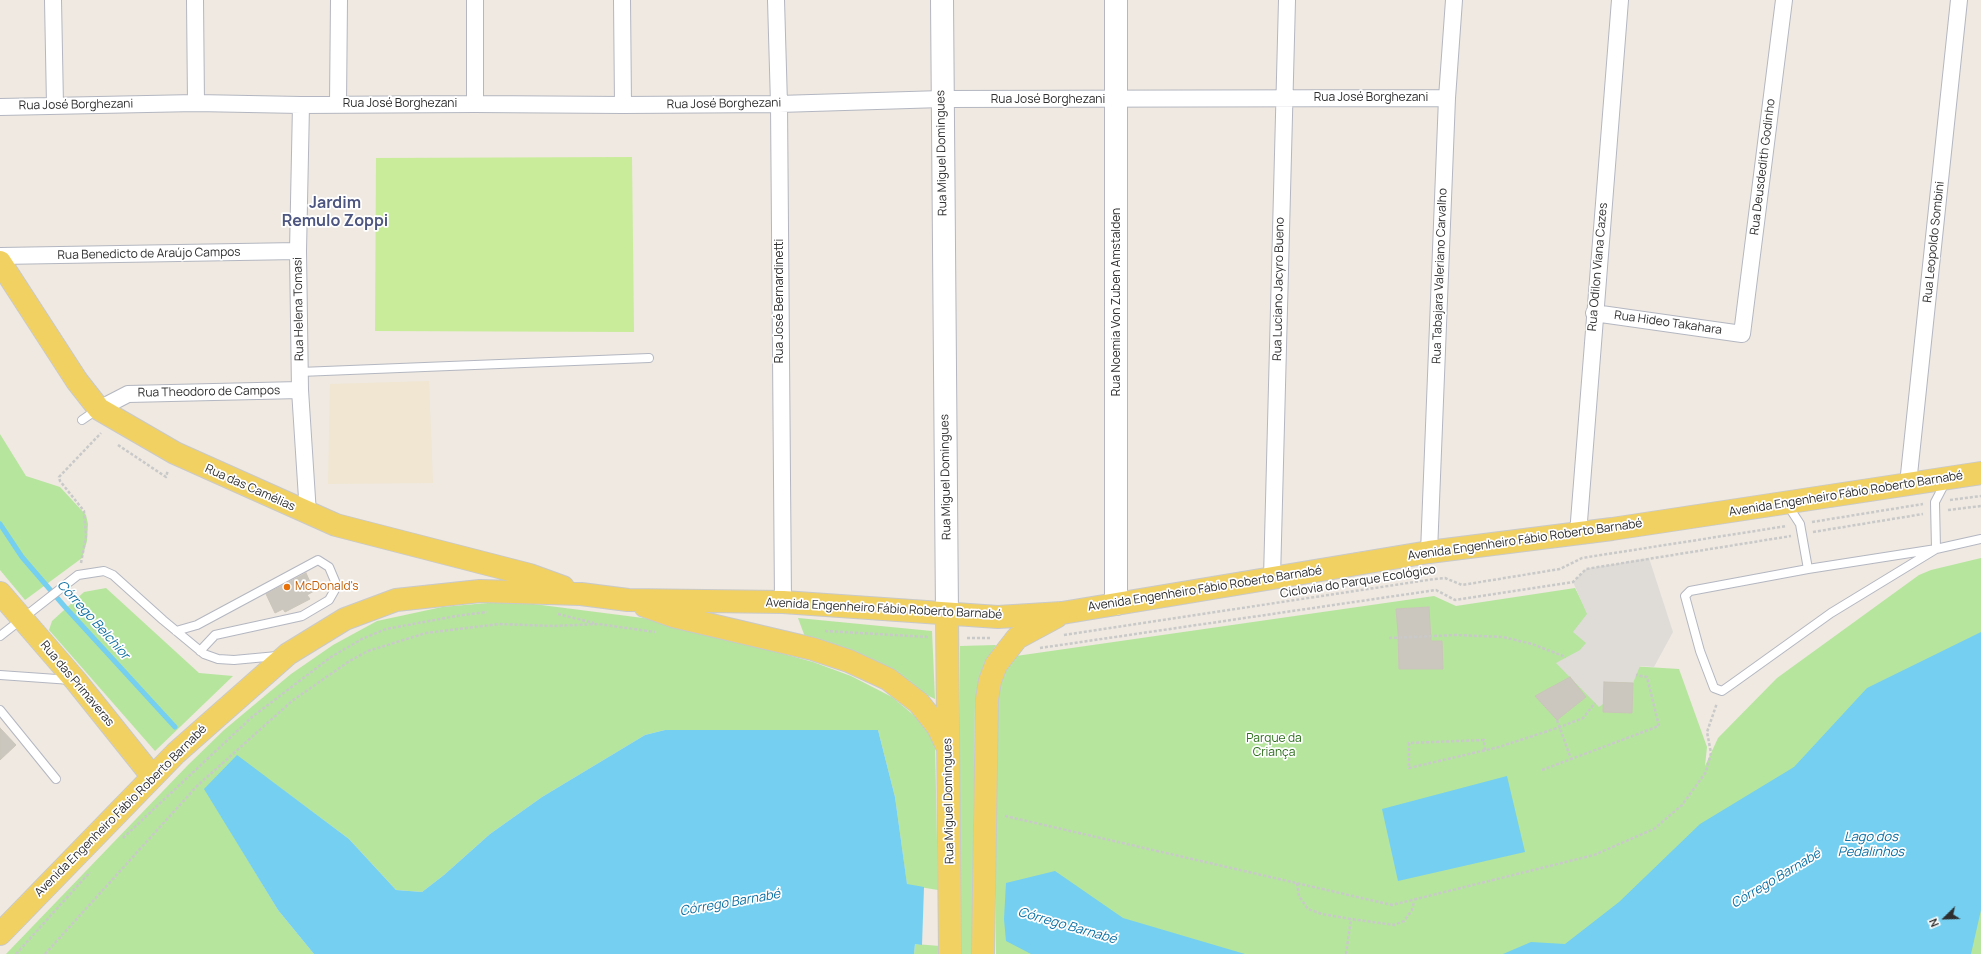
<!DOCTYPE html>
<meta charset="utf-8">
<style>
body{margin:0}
#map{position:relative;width:1981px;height:954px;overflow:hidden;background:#efe9e1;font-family:Manrope,sans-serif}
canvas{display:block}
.north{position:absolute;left:1925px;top:898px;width:40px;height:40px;-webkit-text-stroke:3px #fff;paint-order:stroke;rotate:247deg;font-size:11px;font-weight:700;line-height:16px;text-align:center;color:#2e2e2e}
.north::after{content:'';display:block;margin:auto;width:14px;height:18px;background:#2e2e2e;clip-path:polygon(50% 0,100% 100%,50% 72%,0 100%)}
</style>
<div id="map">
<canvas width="1981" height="954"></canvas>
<div class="north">N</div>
</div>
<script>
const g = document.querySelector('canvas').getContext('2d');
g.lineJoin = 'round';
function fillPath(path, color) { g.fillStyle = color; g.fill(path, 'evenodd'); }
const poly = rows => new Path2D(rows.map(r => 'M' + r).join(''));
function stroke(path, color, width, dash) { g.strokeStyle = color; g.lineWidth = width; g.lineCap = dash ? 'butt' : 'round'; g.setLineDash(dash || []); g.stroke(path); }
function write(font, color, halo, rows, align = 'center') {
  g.font = font + ' Manrope,sans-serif'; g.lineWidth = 3.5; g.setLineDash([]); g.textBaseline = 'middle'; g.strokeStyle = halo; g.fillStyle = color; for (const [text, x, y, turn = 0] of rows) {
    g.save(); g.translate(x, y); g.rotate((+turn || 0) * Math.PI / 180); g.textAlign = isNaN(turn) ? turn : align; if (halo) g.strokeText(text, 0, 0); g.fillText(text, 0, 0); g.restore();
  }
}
fillPath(poly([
 [429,381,433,483,328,484,330,384]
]), '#f0e6d1');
fillPath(poly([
 [0,434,26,476,60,487,86,515,88,524,87,541,82,558,25,600,0,570],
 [1981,558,1981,954,996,954,995,811,997,692,1006,669,1016,656,1434,596,1456,606,1575,588,1614,665,1679,669,1707,747,1705,766,1718,738,1777,678,1919,575,1931,570],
 [106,588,199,673,233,676,155,751,49,630,52,621,84,592],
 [510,601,651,619,736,641,813,662,851,676,892,697,922,722,935,742,938,890,907,885,895,797,878,730,665,730,645,735,542,797,490,834,444,875,422,892,396,890,349,839,267,778,205,789,278,910,314,954,6,954,188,765,224,730,291,674,333,645,377,621,442,607],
 [798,618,932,631,935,699,805,637],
 [996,645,981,672,975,702,972,954,959,954,960,646],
 [915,944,940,946,939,954,914,954]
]), '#b6e59e');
fillPath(poly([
 [632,157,634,332,375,331,376,158]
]), '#c9ec9a');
fillPath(poly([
 [1649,558,1673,632,1654,667,1640,666,1633,683,1604,682,1603,704,1599,707,1556,663,1580,650,1586,643,1573,632,1587,614,1573,582,1586,569]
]), '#dfdcd8');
fillPath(poly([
 [1981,632,1981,910,1971,954,1503,954,1531,942,1565,944,1619,902,1700,824,1794,767,1867,688],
 [665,730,878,730,895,797,907,884,924,887,922,945,915,944,914,954,314,954,278,910,204,789,237,755,349,839,396,890,422,892,444,875,490,834,542,797,645,735],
 [1507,776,1525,852,1398,881,1382,809],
 [1055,871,1123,918,1245,954,1031,954,1006,941,1004,919,1006,883]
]), '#75cff0');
stroke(poly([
 [0,524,22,557,65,607,175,727]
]), '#75cff0', 5);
const building = poly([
 [306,573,314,591,307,595,310,599,285,612,283,609,275,613,266,594,306,573],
 [1429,607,1431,641,1442,641,1443,669,1399,669,1398,632,1396,609,1429,607],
 [1570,677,1586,697,1557,720,1535,696,1570,677],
 [1604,682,1633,683,1632,713,1603,712,1604,682],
 [0,728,16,745,0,760,0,728]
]);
fillPath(building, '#cbc7bf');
stroke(building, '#cbc5ba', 1);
const service = poly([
 [300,372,649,358],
 [82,420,98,409],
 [1787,504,1800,524,1808,569],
 [1936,549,1831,613,1732,684,1722,691,1714,688,1700,651,1685,596,1690,591,1808,569,1936,549,1981,539],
 [1936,549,1935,502,1946,481],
 [176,631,197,625,318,560,329,567,337,586,329,600,302,616,215,635,200,651],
 [0,636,78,575,104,571,113,575,163,620,204,654,218,659,234,660,277,656],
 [0,675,71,680],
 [0,710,56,779]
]);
const minor = poly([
 [53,0,55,105],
 [195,0,196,103],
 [622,0,623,105],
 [776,0,779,104,783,602],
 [338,104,339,0],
 [475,104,475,0],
 [301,105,298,251,300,390,308,514],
 [0,107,196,103,301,105,475,104,623,105,779,104,942,99,1447,98],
 [0,256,298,251],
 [1594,313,1742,334,1784,0],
 [99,409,128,394,300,390],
 [1908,484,1959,0],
 [1578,534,1620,0],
 [1429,552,1447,98,1454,0],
 [1272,578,1287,0]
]);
const secondary = poly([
 [942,0,947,614],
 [1116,604,1116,0]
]);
const primary = poly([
 [0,262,77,381,99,409,175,453,336,525,530,575,563,587],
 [0,593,76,681,152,776],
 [645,606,673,616,813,649,849,661,888,679,919,703,938,727,948,748],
 [947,614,950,954],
 [0,934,176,753,288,654,345,619,396,600,480,591,581,594,628,600,783,602,998,617,1062,613,1429,552,1612,529,1981,473],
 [983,954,987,699,990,681,996,665,1017,638,1056,617]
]);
stroke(service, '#b4b7c1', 10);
stroke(minor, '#b4b7c1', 18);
stroke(secondary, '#b4b7c1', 24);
stroke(primary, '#c9c9c9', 24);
stroke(poly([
 [118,445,166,477,168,470],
 [1950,500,1981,496],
 [1948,510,1981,506],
 [1812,522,1923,504],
 [1813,532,1923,514],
 [81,563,86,536,84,511,60,481,59,477,101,433],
 [558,614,594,623],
 [825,631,928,637],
 [1064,635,1434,579,1445,578,1462,585,1560,569,1582,558,1787,526],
 [967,638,992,638],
 [1389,638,1456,635,1503,637,1532,644,1566,657],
 [1040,648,1436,590,1455,600,1573,582,1586,569,1791,536],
 [1557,720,1571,759],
 [1485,750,1484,740,1409,743,1409,768,1499,747,1560,727,1583,718,1595,703],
 [1542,770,1659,726,1647,677,1636,675],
 [1005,816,1392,905,1594,855,1654,829,1682,805,1706,772,1711,753,1707,732,1717,703],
 [123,838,252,717,331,657,362,639,386,629,456,616,487,612],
 [1297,883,1299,896,1308,909,1322,914,1351,919,1394,925,1404,921,1412,910,1414,901],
 [16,954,90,872],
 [45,954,197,786,292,701,348,662,368,651,426,633,499,624,553,626,598,624,655,632],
 [1346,954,1351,919]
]), '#c9c9c9', 2.5, [3, 2]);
stroke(service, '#fff', 8);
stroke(minor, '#fff', 16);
stroke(secondary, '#fff', 22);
stroke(primary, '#f2d163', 22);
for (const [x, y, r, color] of [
 [287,587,4,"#e8710a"]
]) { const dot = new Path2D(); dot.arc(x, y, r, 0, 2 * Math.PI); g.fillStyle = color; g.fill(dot); stroke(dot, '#fff', 1.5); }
write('12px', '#2e2e2e', '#fff', [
 ["Rua José Borghezani",1371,98],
 ["Rua José Borghezani",1048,100],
 ["Rua José Borghezani",400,104],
 ["Rua José Borghezani",724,104,-1],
 ["Rua José Borghezani",76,105,-1],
 ["Rua Miguel Domingues",942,153,-91],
 ["Rua Deusdedith Godinho",1763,167,-83],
 ["Rua Leopoldo Sombini",1934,242,-84],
 ["Rua Benedicto de Araújo Campos",149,254,-1],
 ["Rua Odilon Viana Cazes",1598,267,-85],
 ["Rua Tabajara Valeriano Carvalho",1440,276,-88],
 ["Rua Luciano Jacyro Bueno",1279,289,-89],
 ["Rua José Bernardinetti",780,301,-90],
 ["Rua Noemia Von Zuben Amstalden",1117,302,-90],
 ["Rua Helena Tomasi",299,309,-91],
 ["Rua Hideo Takahara",1668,323,8],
 ["Rua Theodoro de Campos",209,392,-1],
 ["Rua Miguel Domingues",946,477,-91],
 ["Rua das Camélias",250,488,24],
 ["Avenida Engenheiro Fábio Roberto Barnabé",1846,494,-9],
 ["Avenida Engenheiro Fábio Roberto Barnabé",1525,540,-8],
 ["Ciclovia do Parque Ecológico",1358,582,-9],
 ["Avenida Engenheiro Fábio Roberto Barnabé",1205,589,-9],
 ["Avenida Engenheiro Fábio Roberto Barnabé",884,609,3],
 ["Rua das Primaveras",77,684,50],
 ["Rua Miguel Domingues",949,801,-91],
 ["Avenida Engenheiro Fábio Roberto Barnabé",121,811,-45]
]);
write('12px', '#c56008', '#fff', [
 ["McDonald's",295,587]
], 'left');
write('12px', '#2c6e1b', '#fff', [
 ["Parque da",1274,739],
 ["Criança",1274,753]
]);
write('italic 13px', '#0d6fa3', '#fff', [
 ["Córrego Belchior",93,620,48],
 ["Lago dos",1871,837],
 ["Pedalinhos",1871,852],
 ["Córrego Barnabé",1776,879,-31],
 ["Córrego Barnabé",730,903,-10],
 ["Córrego Barnabé",1067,926,16]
]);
write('bold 16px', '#4d5680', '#fff', [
 ["Jardim",335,204],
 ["Remulo Zoppi",335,222]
]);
</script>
